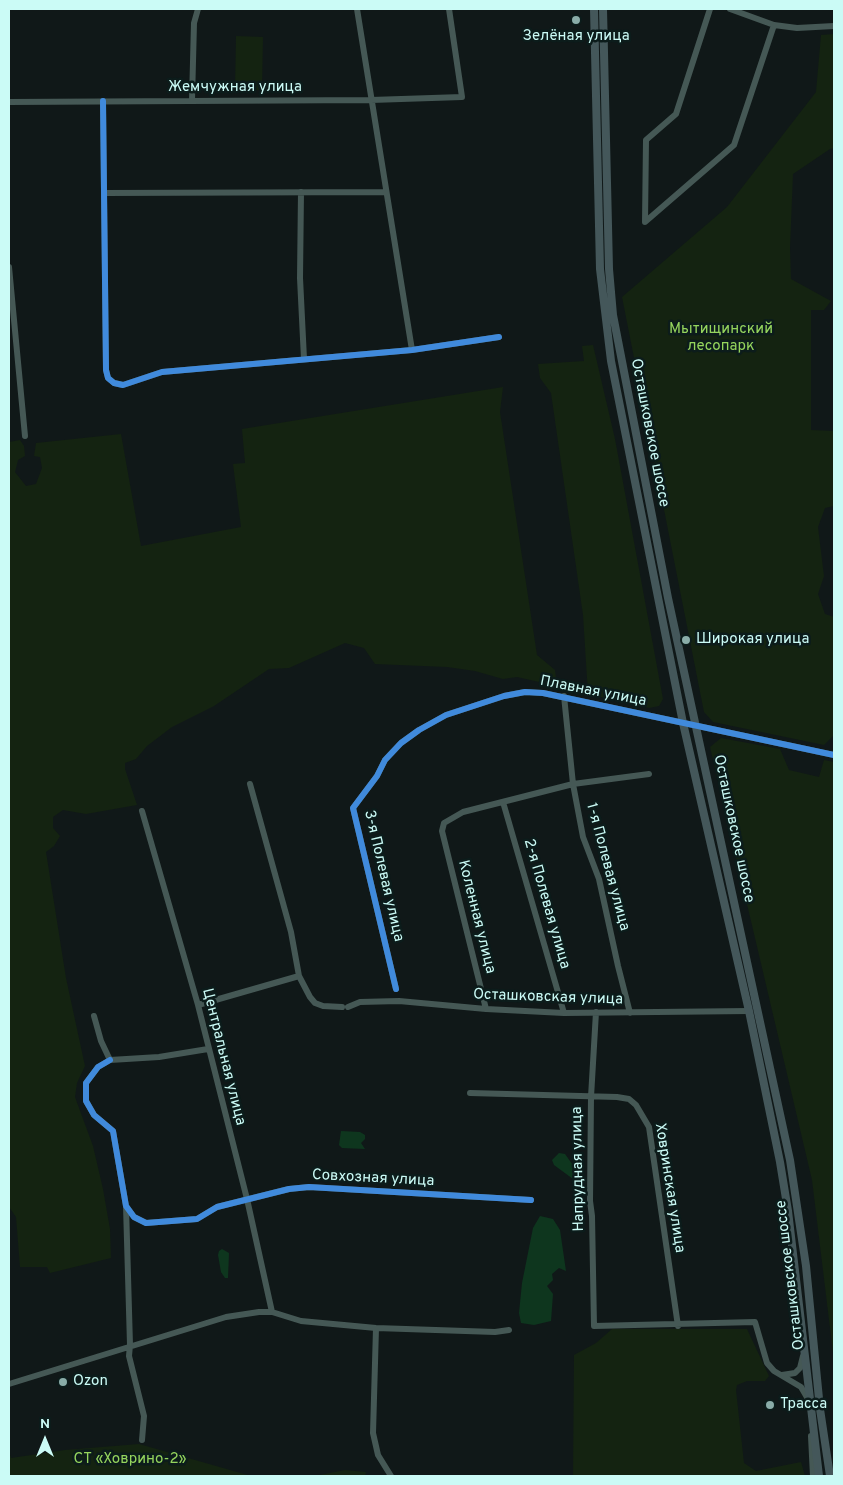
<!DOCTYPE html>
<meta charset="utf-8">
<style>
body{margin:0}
#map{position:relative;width:843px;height:1485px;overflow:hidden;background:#101818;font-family:Overpass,sans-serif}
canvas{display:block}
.frame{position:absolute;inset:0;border:10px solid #cbfbf6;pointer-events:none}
.north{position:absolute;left:20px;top:1415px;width:50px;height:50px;-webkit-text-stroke:4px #0c1c1b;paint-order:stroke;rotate:0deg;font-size:14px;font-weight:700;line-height:20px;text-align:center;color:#cbfbf6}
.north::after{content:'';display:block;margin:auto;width:18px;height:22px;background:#cbfbf6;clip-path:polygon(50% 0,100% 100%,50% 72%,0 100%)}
</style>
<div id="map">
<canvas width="843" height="1485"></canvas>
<div class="frame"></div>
<div class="north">N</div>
</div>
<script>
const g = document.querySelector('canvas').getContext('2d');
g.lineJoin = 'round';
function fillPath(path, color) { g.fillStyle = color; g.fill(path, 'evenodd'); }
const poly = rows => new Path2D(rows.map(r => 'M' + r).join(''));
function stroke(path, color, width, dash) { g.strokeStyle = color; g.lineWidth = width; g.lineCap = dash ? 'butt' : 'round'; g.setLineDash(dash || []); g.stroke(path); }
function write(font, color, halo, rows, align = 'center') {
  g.font = font + ' Overpass,sans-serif'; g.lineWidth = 5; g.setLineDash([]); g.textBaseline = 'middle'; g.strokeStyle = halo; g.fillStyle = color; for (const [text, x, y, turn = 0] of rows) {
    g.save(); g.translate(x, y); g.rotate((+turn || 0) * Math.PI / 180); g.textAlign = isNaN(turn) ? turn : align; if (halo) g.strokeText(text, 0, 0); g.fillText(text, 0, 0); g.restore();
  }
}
fillPath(poly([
 [834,34,834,148,830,149,793,174,790,248,791,279,831,301,824,310,811,310,811,430,834,431,834,506,825,508,818,527,824,576,818,594,825,614,834,617,834,735,824,745,713,722,704,712,622,297,727,207,816,92,821,35],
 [236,36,263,37,262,90,235,90],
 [593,345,615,439,663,699,659,706,649,708,588,694,583,615,551,393,540,378,538,364,584,361,582,346],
 [503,387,500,412,537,655,555,670,557,686,517,677,503,679,475,671,447,667,375,664,364,648,345,643,289,668,269,669,214,706,172,727,147,746,136,759,125,763,125,769,137,805,86,814,63,810,53,817,53,828,60,836,54,846,46,852,66,978,85,1066,77,1083,75,1097,93,1146,103,1189,110,1229,111,1258,50,1273,47,1267,20,1267,16,1217,9,1207,9,442,20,440,24,446,25,456,18,460,15,472,26,486,36,484,42,468,40,457,34,456,36,443,121,434,141,546,241,527,233,464,245,463,242,429],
 [721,738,780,749,789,770,819,777,824,760,834,762,834,1361,812,1180,710,747],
 [612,1329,747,1329,769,1376,765,1381,747,1381,737,1385,736,1390,744,1463,756,1471,801,1462,805,1476,573,1476,574,1355,596,1343],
 [139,1444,251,1476,9,1476,9,1452,11,1458,65,1450],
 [345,1470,366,1472,365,1476,315,1476]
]), '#142311');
fillPath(poly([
 [341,1131,360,1132,365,1135,365,1139,361,1143,365,1149,342,1148,339,1145],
 [559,1153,565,1154,575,1168,576,1175,573,1179,554,1165,552,1160],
 [540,1216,553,1219,560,1230,566,1271,559,1268,552,1274,553,1280,547,1286,553,1294,551,1321,534,1325,521,1323,519,1313,522,1283,533,1228],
 [222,1249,229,1253,228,1278,225,1278,221,1272,218,1255,219,1251]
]), '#0e361e');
stroke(poly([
 [357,9,412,350],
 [710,9,676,114,646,140,645,222,734,145,774,25],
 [730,9,774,25,797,28,834,26],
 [192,100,194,23,198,9],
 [103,101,106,370,108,378,114,383,123,385,162,372,412,350,499,337],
 [9,102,371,100,462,97,449,9],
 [301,192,300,278,304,359],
 [105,193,386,192],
 [9,267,25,436],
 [564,696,573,784,583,837,599,879,618,966,630,1013],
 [250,784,291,932,299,976],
 [503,802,564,1013],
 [142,811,198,1005,247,1199,272,1312],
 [396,989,353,808,377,776,385,760,401,743,419,730,446,715,504,696,525,692,543,693,834,755],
 [198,1005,299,976,310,997,315,1003,323,1006,342,1007],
 [348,1007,360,1002,399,1001,486,1009,564,1013,749,1011],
 [486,1009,442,831,444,823,463,812,573,784,649,774],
 [596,1012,591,1097,590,1201,592,1216,594,1326,755,1322,767,1363,774,1371,801,1387,808,1399],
 [94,1016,101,1041,110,1060,159,1057,208,1049],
 [110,1060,98,1067,86,1083,86,1101,94,1115,113,1131,126,1206,134,1217,146,1223,197,1219,217,1207,289,1189,309,1187,531,1200],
 [470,1093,617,1097,629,1099,636,1105,649,1127,678,1326],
 [126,1206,130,1345,129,1356,144,1416,142,1440],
 [376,1328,373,1433,378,1455,391,1476],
 [782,1375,795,1373,800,1368,803,1356],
 [9,1384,226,1317,259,1312,272,1312,301,1321,376,1328,495,1332,509,1330],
 [811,1436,813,1476]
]), '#455855', 6);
stroke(poly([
 [594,9,600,269,611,361,683,723,749,1011,780,1162,788,1211,819,1476],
 [603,9,609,269,613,315,668,598,790,1160,806,1266,820,1409,830,1476]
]), '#44575a', 8);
stroke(poly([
 [103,101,106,370,108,378,114,383,123,385,162,372,412,350,499,337],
 [396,989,353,808,377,776,385,760,401,743,419,730,446,715,504,696,525,692,543,693,834,755],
 [110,1060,98,1067,86,1083,86,1101,94,1115,113,1131,126,1206,134,1217,146,1223,197,1219,217,1207,289,1189,309,1187,531,1200]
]), '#408adc', 6);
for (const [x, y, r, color] of [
 [576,20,5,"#8aaca8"],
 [686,640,5,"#8aaca8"],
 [63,1382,5,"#8aaca8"],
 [770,1405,5,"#8aaca8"]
]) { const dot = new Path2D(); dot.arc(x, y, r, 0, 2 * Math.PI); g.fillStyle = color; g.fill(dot); stroke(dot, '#0c1c1b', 2); }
write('15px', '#cbfbf6', '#0c1c1b', [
 ["Зелёная улица",576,37,"center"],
 ["Широкая улица",696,640],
 ["Ozon",73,1382],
 ["Трасса",780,1405]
], 'left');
write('15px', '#cbfbf6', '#0c1c1b', [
 ["Жемчужная улица",235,88],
 ["Осташковское шоссе",649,433,79],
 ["Плавная улица",593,692,11],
 ["Осташковское шоссе",733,829,78],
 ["1-я Полевая улица",607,867,75],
 ["3-я Полевая улица",383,876,77],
 ["2-я Полевая улица",546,904,74],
 ["Коленная улица",476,917,76],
 ["Осташковская улица",548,998,2],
 ["Центральная улица",223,1057,76],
 ["Напрудная улица",579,1169,-91],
 ["Совхозная улица",373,1179,3],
 ["Ховринская улица",669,1188,81],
 ["Осташковское шоссе",791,1275,-97]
]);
write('15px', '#95d55d', '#0c1c1b', [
 ["Мытищинский",721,330],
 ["лесопарк",721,347],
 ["СТ «Ховрино-2»",130,1460]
]);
</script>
